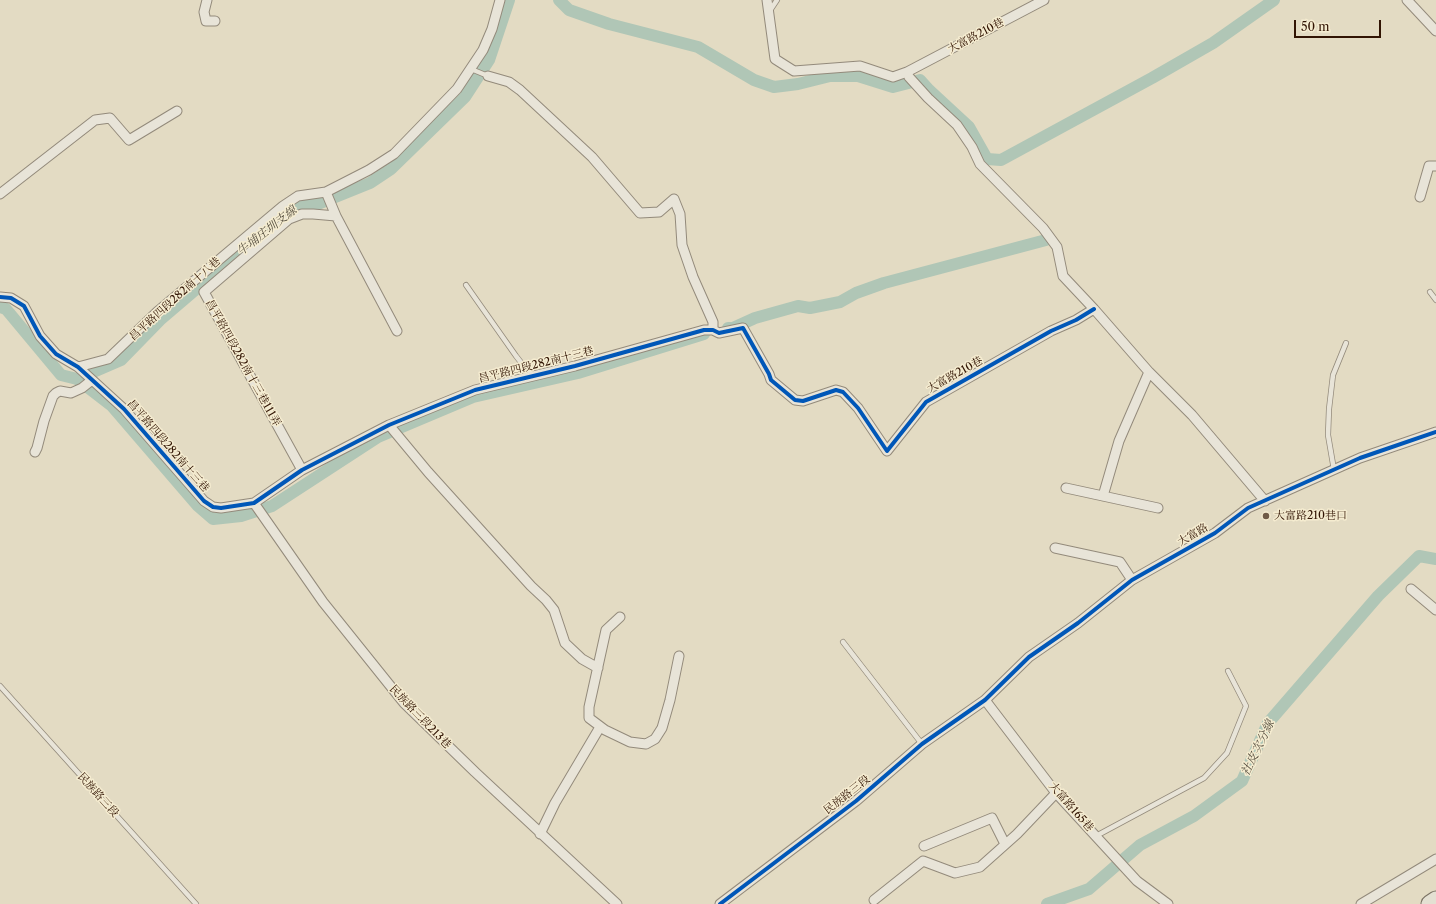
<!DOCTYPE html>
<meta charset="utf-8">
<style>
body{margin:0}
#map{position:relative;width:1436px;height:904px;overflow:hidden;background:#e3dbc3;font-family:"Libre Caslon Text",serif}
canvas{display:block}
.scale{position:absolute;left:1294px;top:20px;width:87px;height:18px;box-sizing:border-box;border:2px solid #311403;border-top:0;padding-left:5px;font-size:12px;line-height:14px;white-space:nowrap;color:#311403;-webkit-text-stroke:3px #f5ecd0;paint-order:stroke}
</style>
<div id="map">
<canvas width="1436" height="904"></canvas>
<div class="scale">50 m</div>
</div>
<script>
const g = document.querySelector('canvas').getContext('2d');
g.lineJoin = 'round';
const poly = rows => new Path2D(rows.map(r => 'M' + r).join(''));
function stroke(path, color, width, dash) { g.strokeStyle = color; g.lineWidth = width; g.lineCap = dash ? 'butt' : 'round'; g.setLineDash(dash || []); g.stroke(path); }
function write(font, color, halo, rows, align = 'center') {
  g.font = font + ' "Libre Caslon Text","Noto Serif TC",serif'; g.lineWidth = 3; g.setLineDash([]); g.textBaseline = 'middle'; g.strokeStyle = halo; g.fillStyle = color; for (const [text, x, y, turn = 0] of rows) {
    g.save(); g.translate(x, y); g.rotate((+turn || 0) * Math.PI / 180); g.textAlign = isNaN(turn) ? turn : align; if (halo) g.strokeText(text, 0, 0); g.fillText(text, 0, 0); g.restore();
  }
}
stroke(poly([
 [559,0,569,10,609,24,698,47,754,80,774,87,798,84,830,76,858,76,893,87,920,80,929,90,969,127,987,159,1001,160,1152,78,1213,43,1274,0],
 [0,307,6,309,61,375,77,379,121,360,160,320,283,215,298,205,318,204,370,183,391,169,465,97,489,60,509,0],
 [728,328,733,328,755,318,798,306,810,308,840,302,856,293,884,283,1046,240],
 [77,379,112,406,198,506,213,519,241,516,272,506,378,437,473,397,578,373,704,334],
 [1047,904,1089,889,1140,845,1194,816,1242,781,1268,723,1378,596,1419,556,1436,559]
]), '#b0c6b6', 12);
const lane = poly([
 [769,12,777,0],
 [471,69,488,76],
 [466,285,516,356,523,365,529,370,531,376],
 [1430,292,1436,300],
 [1334,470,1328,435,1329,409,1333,375,1346,343],
 [843,642,922,744],
 [0,686,196,904],
 [1096,836,1204,778,1227,753,1246,706,1228,671]
]);
const street = poly([
 [207,0,204,12,206,21,215,21],
 [767,0,775,59,794,71,860,66,893,77,907,72,1044,0],
 [1407,0,1436,31],
 [907,72,909,77,928,98,957,125,972,147,980,164,1043,228,1057,247,1063,276,1094,309,1149,372,1192,415,1265,501],
 [488,76,509,82,520,90,592,157,640,213,659,212,674,199,680,214,682,245,693,277,713,322,713,330],
 [326,192,336,216],
 [0,194,95,120,110,118,129,140,177,111],
 [1420,197,1429,166,1436,166],
 [0,297,11,298,24,306,40,336,56,354,78,367,124,409,204,501,213,507,221,508,254,503,302,470,389,425,475,390,575,366,704,330,713,330,719,333,743,328,769,374,771,380,795,400,803,401,836,390,843,392,858,408,887,451,926,402,1051,331,1076,320,1094,309],
 [78,367,108,359,157,312,283,206,298,196,326,192,369,170,394,154,457,89,483,50,492,29,500,0],
 [389,425,428,472,531,586,546,600,554,610,565,643,582,659,598,668],
 [35,452,37,448,44,421,53,396,56,393,60,391,71,393,82,388,92,380],
 [302,470,204,292,289,219,302,214,313,214,336,216,397,331],
 [1066,488,1158,508],
 [1103,496,1119,441,1149,372],
 [254,503,323,602,404,703,475,772,617,904],
 [1055,548,1120,562,1132,580],
 [1411,589,1436,610],
 [620,617,606,630,589,707,589,718,605,730,630,742,646,744,655,739,662,728,670,700,679,656],
 [985,700,1056,793,1137,881,1168,904],
 [540,834,555,803,600,727],
 [924,846,992,818,1005,844],
 [874,900,923,861,955,873,980,867,1017,834,1056,793],
 [720,904,856,801,922,744,985,700,1029,657,1078,623,1132,580,1215,533,1248,508,1360,458,1436,432],
 [1361,904,1436,859]
]);
const highway = poly([
 [1430,904,1436,900]
]);
stroke(lane, '#938a7b', 6);
stroke(street, '#938a7b', 11);
stroke(highway, '#797062', 19);
stroke(lane, '#e8e4d8', 4.5);
stroke(street, '#e8e4d8', 9);
stroke(highway, '#e4e0d2', 17);
stroke(poly([
 [0,297,11,298,24,306,40,336,56,354,78,367,124,409,204,501,213,507,221,508,254,503,302,470,389,425,475,390,575,366,704,330,713,330,719,333,743,328,769,374,771,380,795,400,803,401,836,390,843,392,858,408,887,451,926,402,1051,331,1076,320,1094,309],
 [720,904,856,801,922,744,985,700,1029,657,1078,623,1132,580,1215,533,1248,508,1360,458,1436,432]
]), '#0057b8', 4);
for (const [x, y, r, color] of [
 [1266,516,4,"#6f5a46"]
]) { const dot = new Path2D(); dot.arc(x, y, r, 0, 2 * Math.PI); g.fillStyle = color; g.fill(dot); stroke(dot, '#f5ecd0', 1.5); }
write('11px', '#311403', '#f5ecd0', [
 ["大富路210巷",976,36,-28],
 ["昌平路四段282南十八巷",175,299,-42],
 ["昌平路四段282南十三巷111弄",243,363,61],
 ["昌平路四段282南十三巷",536,365,-14],
 ["大富路210巷",955,375,-29],
 ["昌平路四段282南十三巷",168,446,49],
 ["大富路",1193,535,-30],
 ["民族路三段213巷",420,717,46],
 ["民族路三段",98,795,48],
 ["民族路三段",847,795,-38],
 ["大富路165巷",1071,807,49]
]);
write('11px', '#311403', '#f5ecd0', [
 ["大富路210巷口",1274,516]
], 'left');
write('italic 12px', '#564f40', '#f5ecd0', [
 ["牛埔庄圳支線",267,231,-38],
 ["社皮次分線",1258,748,-64]
]);
</script>
